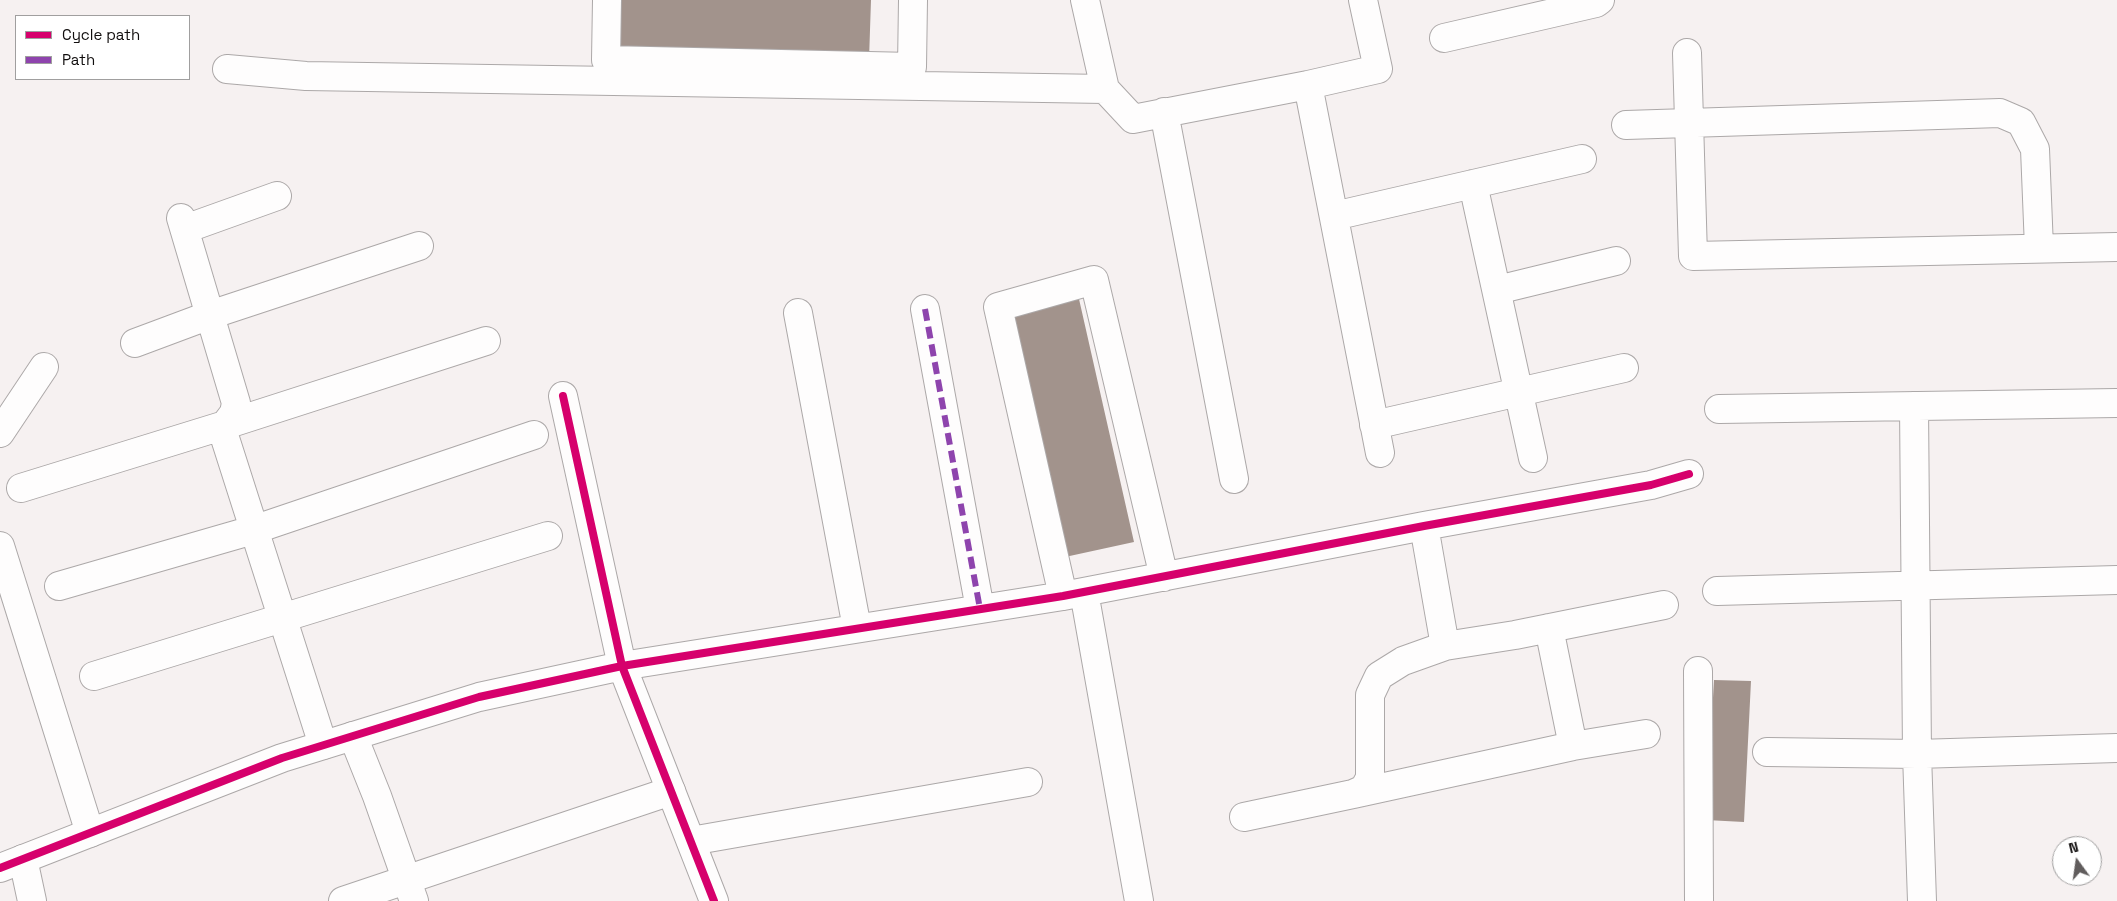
<!DOCTYPE html>
<style>
body{margin:0}
#map{position:relative;width:2117px;height:901px;overflow:hidden;background:#f6f1f1;font-family:"Space Grotesk",sans-serif}
canvas{display:block}
.legend{position:absolute;left:15px;top:15px;width:175px;height:65px;box-sizing:border-box;background:#fff;border:1px solid #a09f9f;margin:0;padding:6px 9px;list-style:none;font-size:15px;color:#110e0e}
.legend li{display:flex;align-items:center;gap:10px;height:25px}
.legend b{width:25px;border:1px solid #a09f9f}
.north{position:absolute;left:2052px;top:836px;width:50px;height:50px;box-sizing:border-box;background:#fff;border:1px solid #a09f9f;border-radius:50%;rotate:346deg;font-size:14px;font-weight:700;line-height:20px;text-align:center;color:#110e0e}
.north::after{content:'';display:block;margin:auto;width:18px;height:22px;background:#615d5d;clip-path:polygon(50% 0,100% 100%,50% 72%,0 100%)}
</style>
<div id="map">
<canvas width="2117" height="901"></canvas>
<ul class="legend">
<li><b style="height:6px;background:#d6006c"></b>Cycle path</li>
<li><b style="height:6px;background:#8e44ad"></b>Path</li>
</ul>
<div class="north">N</div>
</div>
<script>
const g = document.querySelector('canvas').getContext('2d');
g.lineJoin = 'round';
function fillPath(path, color) { g.fillStyle = color; g.fill(path, 'evenodd'); }
const poly = rows => new Path2D(rows.map(r => 'M' + r).join(''));
function stroke(path, color, width, dash) { g.strokeStyle = color; g.lineWidth = width; g.lineCap = dash ? 'butt' : 'round'; g.setLineDash(dash || []); g.stroke(path); }
fillPath(poly([
 [617,0,871,0,869,60,615,53],
 [1079,299,1134,542,1065,557,1010,315],
 [1714,680,1751,681,1744,822,1706,820]
]), '#a2938c');
const street = poly([
 [607,0,606,60,912,67,913,0],
 [1085,0,1105,89,1133,119,1308,85,1380,453],
 [1444,38,1596,3,1600,0],
 [1687,53,1693,256,2117,247],
 [227,69,306,76,1105,89],
 [1308,85,1378,69,1363,0],
 [1164,112,1234,479],
 [1626,125,2000,113,2021,122,2035,149,2039,248],
 [1473,184,1533,458],
 [1334,216,1582,159],
 [181,218,236,403,234,413,225,425,224,435,323,745],
 [185,229,277,196],
 [1497,290,1616,261],
 [925,309,980,609],
 [798,313,857,628],
 [135,343,210,315,419,246],
 [563,396,622,666,1063,596,1424,526,1651,485,1689,474],
 [1914,406,1917,754,1922,901],
 [1719,409,2117,403],
 [1374,425,1624,368],
 [0,433,44,367],
 [21,488,225,425,486,341],
 [1424,526,1445,646,1515,635,1664,605],
 [0,546,90,833],
 [59,586,253,530,534,435],
 [1717,591,2117,580],
 [1084,592,1139,901],
 [1063,596,998,307,1094,280,1164,577],
 [1549,628,1573,746],
 [1698,671,1699,901],
 [94,676,548,536],
 [353,736,377,796,414,901],
 [1767,752,1917,754,2117,748],
 [1353,794,1573,746,1646,734],
 [1244,817,1353,794,1364,789,1370,778,1370,695,1379,676,1403,661,1445,646],
 [691,841,1028,782],
 [23,859,32,901],
 [343,901,671,791]
]);
const secondary = poly([
 [0,868,282,758,479,697,622,666,714,901]
]);
stroke(street, '#aca8a8', 30);
stroke(secondary, '#aca8a8', 30);
stroke(street, '#fefdfd', 28);
stroke(secondary, '#fefdfd', 28);
stroke(poly([
 [925,309,980,609]
]), '#8e44ad', 6, [12, 6]);
stroke(poly([
 [563,396,622,666,1063,596,1424,526,1651,485,1689,474],
 [0,868,282,758,479,697,622,666,714,901]
]), '#d6006c', 8);
</script>
